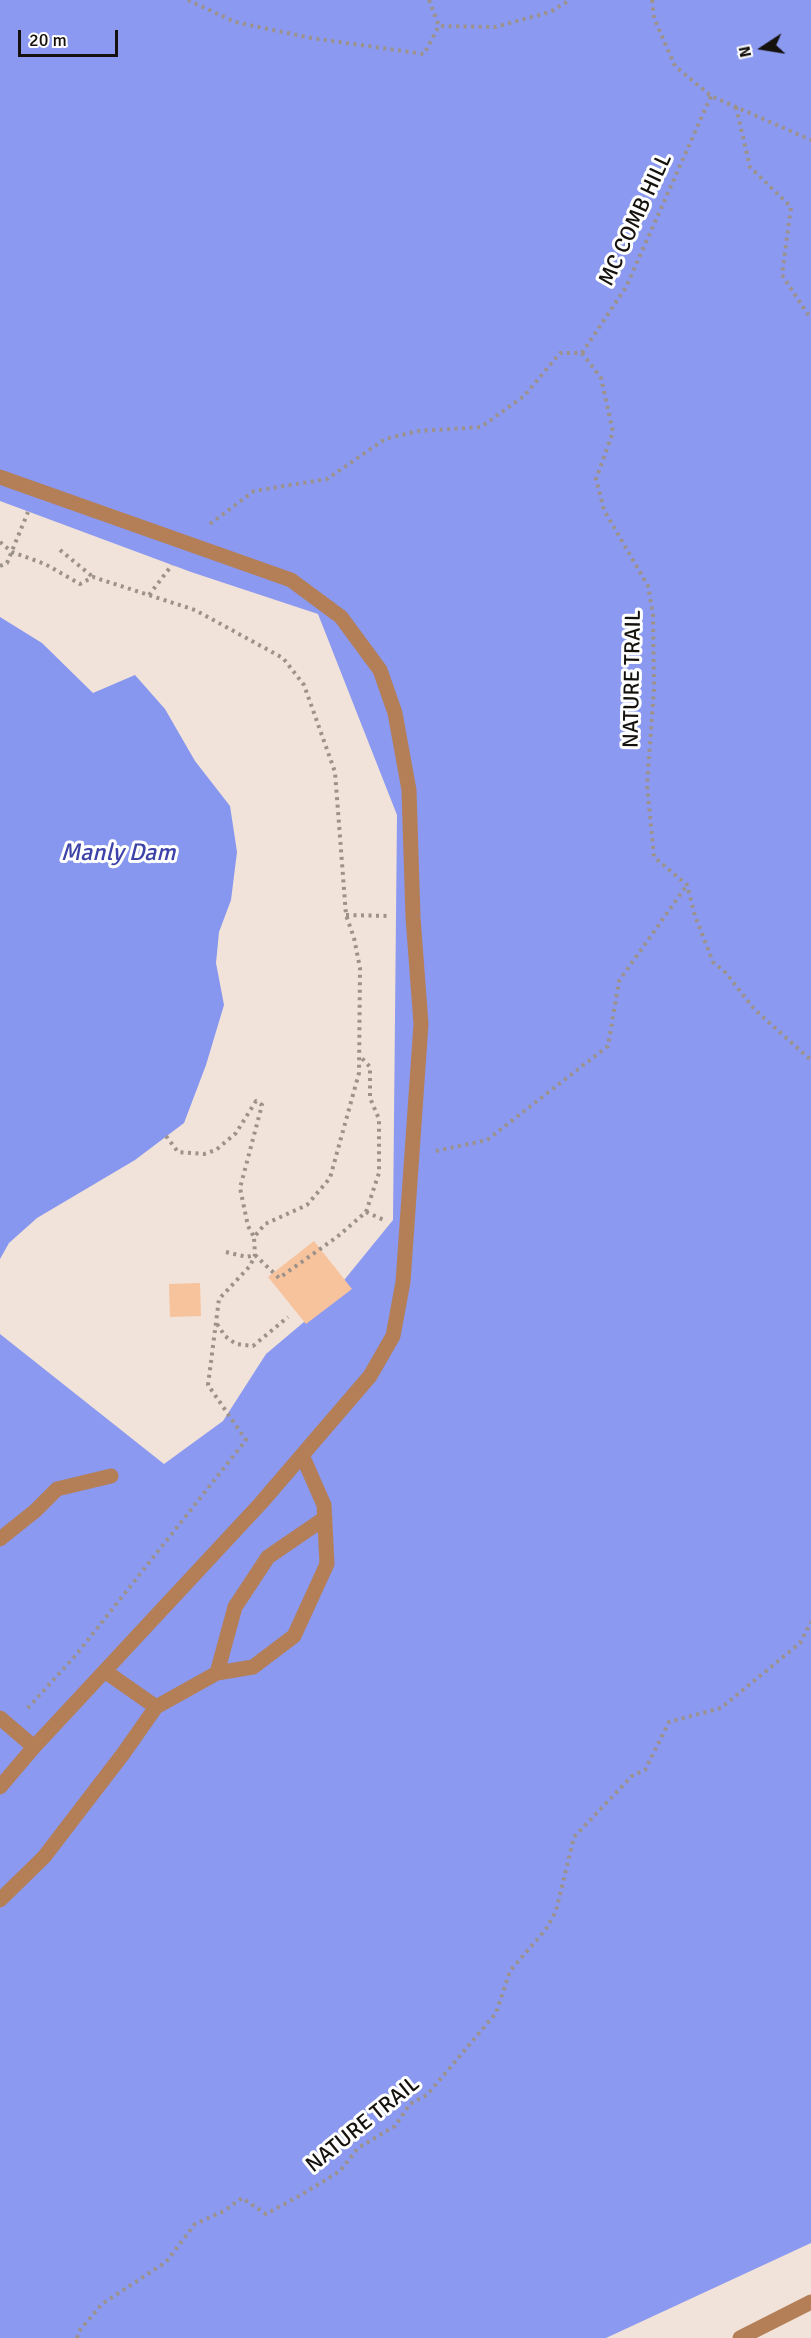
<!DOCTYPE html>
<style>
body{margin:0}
#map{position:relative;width:811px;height:2338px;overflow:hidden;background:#f1e3d9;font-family:Signika,sans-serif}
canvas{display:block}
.north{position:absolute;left:733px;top:18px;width:60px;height:60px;-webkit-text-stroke:4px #fff;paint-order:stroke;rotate:258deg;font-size:16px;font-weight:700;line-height:24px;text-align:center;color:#15110d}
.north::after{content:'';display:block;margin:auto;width:21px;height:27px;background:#15110d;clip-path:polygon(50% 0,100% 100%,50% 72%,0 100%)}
.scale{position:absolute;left:18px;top:30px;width:100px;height:27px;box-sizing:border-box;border:3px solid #15110d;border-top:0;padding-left:8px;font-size:18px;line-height:21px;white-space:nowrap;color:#15110d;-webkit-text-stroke:4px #fff;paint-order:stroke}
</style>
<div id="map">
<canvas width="811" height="2338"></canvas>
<div class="north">N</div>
<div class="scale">20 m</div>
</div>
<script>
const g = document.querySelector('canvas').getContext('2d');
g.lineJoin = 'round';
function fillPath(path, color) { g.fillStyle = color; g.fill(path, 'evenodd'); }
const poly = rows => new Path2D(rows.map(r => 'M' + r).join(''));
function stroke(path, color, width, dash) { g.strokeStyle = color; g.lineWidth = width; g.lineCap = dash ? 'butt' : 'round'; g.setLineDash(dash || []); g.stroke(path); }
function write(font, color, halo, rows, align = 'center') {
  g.font = font + ' Signika,sans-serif'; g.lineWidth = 6; g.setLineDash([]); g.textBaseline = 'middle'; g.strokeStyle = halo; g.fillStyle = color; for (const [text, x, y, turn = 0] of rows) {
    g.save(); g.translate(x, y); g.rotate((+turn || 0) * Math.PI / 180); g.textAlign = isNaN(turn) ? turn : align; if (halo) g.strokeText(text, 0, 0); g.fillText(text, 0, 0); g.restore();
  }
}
fillPath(poly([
 [0,0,811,0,811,2243,606,2338,0,2338,0,1334,164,1464,223,1421,266,1354,323,1306,393,1220,397,815,318,614,191,572,0,501]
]), '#8b99f1');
fillPath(poly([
 [0,617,42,643,93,693,135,675,165,709,195,761,230,806,237,852,231,900,219,932,216,963,224,1005,206,1065,184,1123,135,1160,37,1218,9,1243,0,1259]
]), '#8796ee');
fillPath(poly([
 [314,1241,352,1289,306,1324,268,1277],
 [200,1283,201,1316,170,1317,169,1284]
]), '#f7c39d');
stroke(poly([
 [188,0,235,22,311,38,424,54,439,26],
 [429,0,439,26,495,27,550,12,570,0],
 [652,0,654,18,675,66,711,96,811,140],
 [736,107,750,167,791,207,782,275,811,319],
 [582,353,626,287,711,96],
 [210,524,254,491,327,479,385,439,418,431,481,427,524,396,560,353,582,353,601,378,613,432,596,479,604,510,648,586,653,614,654,689,647,785,654,857,687,885,695,916,713,962,726,973,754,1009,811,1060],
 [0,542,12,552,45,564,80,584,93,577,195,610,283,658,304,685,335,772,346,915,354,938,360,968,359,1073,330,1178,307,1205,265,1224,254,1237,255,1255,250,1266,219,1299,208,1385,246,1440,76,1655,27,1709],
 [60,550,93,577],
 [0,566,7,563,28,512],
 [149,595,172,565],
 [346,915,390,916],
 [166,1136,178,1152,204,1154,216,1150,236,1133,256,1101,262,1105,240,1188,248,1226,254,1237],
 [436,1151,487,1140,608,1046,619,981,687,885],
 [366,1212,384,1220],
 [226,1252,247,1257,254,1255],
 [255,1255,279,1278,337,1237,366,1212,379,1173,379,1119,370,1098,370,1067,360,1056],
 [217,1324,225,1336,236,1344,253,1346,288,1317],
 [77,2338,79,2331,102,2304,166,2262,195,2224,224,2211,242,2198,266,2214,301,2195,340,2171,358,2148,395,2126,410,2104,427,2095,496,2013,510,1971,546,1929,556,1911,574,1837,632,1776,645,1770,669,1722,721,1708,800,1643,811,1622]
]), '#9c928a', 4, [3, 4.5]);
stroke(poly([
 [0,477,291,580,341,617,380,670,395,713,409,790,413,917,421,1024,403,1282,393,1336,370,1376,261,1503,34,1747,0,1787],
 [0,1539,35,1511,57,1489,111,1476],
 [217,1673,235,1607,268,1557,325,1518],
 [156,1707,217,1673,253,1667,294,1636,327,1564,324,1505,302,1455],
 [0,1718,34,1747],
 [0,1900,44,1857,123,1754,156,1707,106,1672]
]), '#b47f57', 15);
stroke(poly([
 [740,2338,811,2302]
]), '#b47f57', 15);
write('22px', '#15110d', '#fff', [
 ["MC COMB HILL",636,220,-65],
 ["NATURE TRAIL",633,679,-89],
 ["NATURE TRAIL",363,2125,-39]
]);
write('italic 24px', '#3d43a8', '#fff', [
 ["Manly Dam",118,854]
]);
</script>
